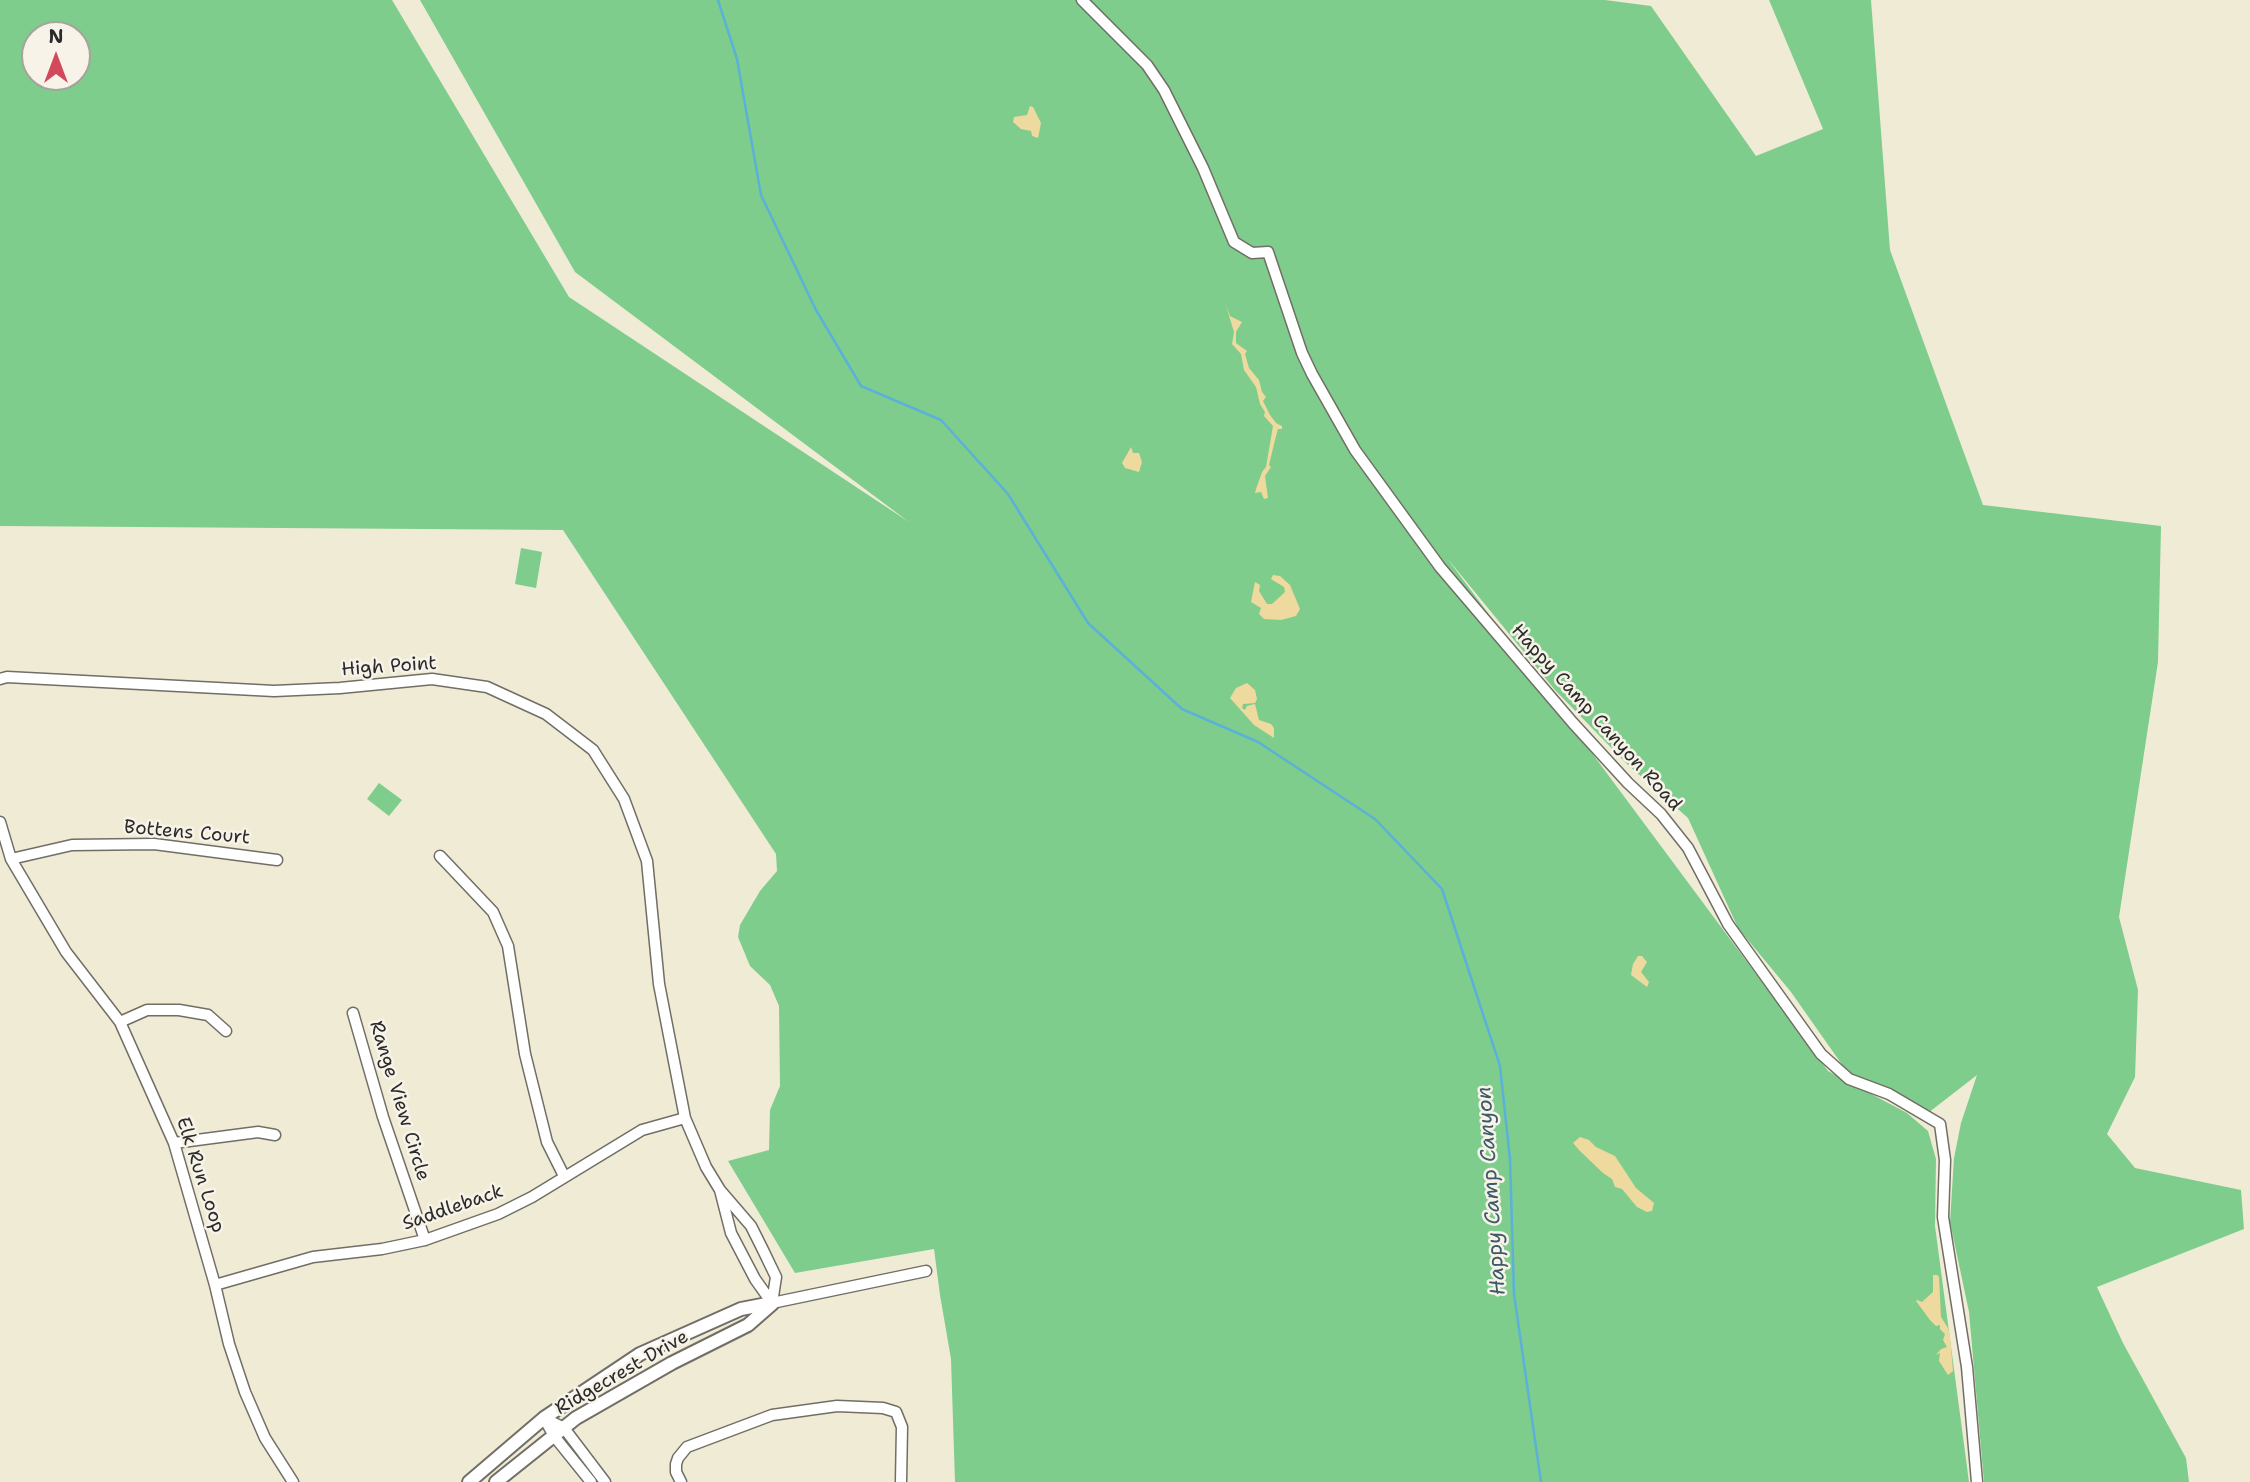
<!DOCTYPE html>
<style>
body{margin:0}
#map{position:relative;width:2250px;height:1482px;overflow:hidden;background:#f0ebd5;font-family:"Shantell Sans",sans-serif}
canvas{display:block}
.north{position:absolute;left:21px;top:21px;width:70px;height:70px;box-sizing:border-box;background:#f7f3e8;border:2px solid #a5a39c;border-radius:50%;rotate:0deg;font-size:19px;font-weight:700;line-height:28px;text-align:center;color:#2b2b2b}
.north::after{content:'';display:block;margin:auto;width:24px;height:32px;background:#d1495b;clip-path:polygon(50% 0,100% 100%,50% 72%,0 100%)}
</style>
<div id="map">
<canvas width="2250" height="1482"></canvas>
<div class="north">N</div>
</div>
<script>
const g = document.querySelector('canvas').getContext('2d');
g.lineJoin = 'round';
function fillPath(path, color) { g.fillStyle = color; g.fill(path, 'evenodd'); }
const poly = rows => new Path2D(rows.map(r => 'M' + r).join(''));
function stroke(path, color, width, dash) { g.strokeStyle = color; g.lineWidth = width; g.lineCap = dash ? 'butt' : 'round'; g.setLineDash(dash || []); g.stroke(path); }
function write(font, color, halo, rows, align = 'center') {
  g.font = font + ' "Shantell Sans",sans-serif'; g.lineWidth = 5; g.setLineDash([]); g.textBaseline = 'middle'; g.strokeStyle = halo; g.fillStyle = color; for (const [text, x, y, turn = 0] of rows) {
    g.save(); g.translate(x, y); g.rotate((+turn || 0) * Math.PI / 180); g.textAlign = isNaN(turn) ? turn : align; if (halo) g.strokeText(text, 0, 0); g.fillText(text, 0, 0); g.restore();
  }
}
fillPath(poly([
 [0,0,392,0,569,297,909,522,575,272,420,0,1605,0,1651,6,1756,156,1823,129,1769,0,1871,0,1890,250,1983,505,2161,526,2158,662,2119,917,2138,990,2135,1077,2107,1134,2135,1168,2241,1190,2244,1229,2097,1287,2123,1343,2186,1458,2189,1482,1984,1482,1969,1312,1950,1222,1954,1158,1961,1123,1977,1075,1928,1113,1850,1076,1791,992,1738,928,1688,818,1626,763,1555,690,1447,558,1828,1071,1907,1113,1928,1131,1936,1159,1935,1226,1969,1482,955,1482,951,1359,940,1295,934,1249,795,1273,728,1161,769,1150,770,1110,780,1086,779,1006,770,985,750,966,738,937,740,925,760,891,777,871,776,854,563,530,0,526],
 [35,35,77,35,77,77,35,77],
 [521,548,542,552,536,588,515,584],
 [379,783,402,800,389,816,367,799]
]), '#7ecd8d');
fillPath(poly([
 [1030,106,1033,107,1041,123,1038,138,1032,136,1031,131,1021,129,1013,122,1014,117,1027,115],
 [1226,306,1230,316,1242,322,1236,332,1236,343,1247,351,1245,354,1249,368,1259,380,1262,392,1266,397,1263,401,1270,415,1276,423,1282,426,1282,429,1278,429,1275,440,1269,465,1271,467,1265,476,1268,498,1264,499,1261,492,1255,493,1256,489,1262,472,1266,467,1273,426,1264,416,1265,412,1260,404,1256,387,1244,370,1241,354,1232,344,1234,332],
 [1131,447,1133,453,1139,453,1142,462,1139,472,1125,468,1122,463],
 [1273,575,1280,576,1290,585,1300,609,1296,616,1281,620,1264,619,1259,614,1261,608,1251,602,1255,582,1260,585,1259,591,1267,604,1272,604,1285,592,1284,587,1271,579],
 [1247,683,1255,690,1257,699,1255,703,1243,704,1242,708,1245,710,1247,706,1255,704,1259,720,1271,724,1274,728,1274,738,1254,725,1230,698,1236,688],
 [1638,956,1642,956,1647,962,1641,972,1649,982,1647,987,1631,975,1633,964],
 [1580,1137,1589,1140,1596,1147,1615,1156,1636,1188,1654,1203,1652,1211,1647,1212,1637,1207,1622,1189,1615,1187,1612,1179,1603,1173,1579,1150,1573,1143],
 [1933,1275,1937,1275,1939,1277,1941,1317,1948,1328,1950,1336,1953,1371,1948,1375,1939,1361,1940,1353,1936,1355,1941,1349,1947,1347,1943,1340,1945,1334,1940,1329,1940,1325,1936,1326,1930,1320,1916,1301,1917,1300,1922,1302,1933,1292]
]), '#eeda9e');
stroke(poly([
 [718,0,737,59,761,195,816,310,861,386,941,420,1008,494,1088,623,1182,709,1258,742,1375,819,1442,889,1500,1066,1510,1159,1514,1294,1541,1482]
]), '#5bb1d8', 2.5);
const minor = poly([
 [1082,0,1147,65,1164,90,1203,168,1234,242,1252,253,1268,252,1302,353,1312,374,1355,450,1440,567,1573,723,1628,783,1661,814,1688,848,1728,924,1821,1054,1849,1079,1889,1094,1940,1124,1945,1160,1943,1217,1967,1367,1977,1482],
 [0,679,7,677,274,691,340,688,432,679,487,687,546,714,593,750,624,799,647,861,659,984,685,1118,706,1167,720,1190],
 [0,822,11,859,66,952,120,1022,174,1143,215,1285,229,1344,245,1392,265,1438,293,1482],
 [440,856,493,912,508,946,525,1054,547,1142,564,1176],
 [11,859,72,845,154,844,277,860],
 [353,1013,383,1117,425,1240],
 [120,1022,147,1010,179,1010,208,1015,226,1031],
 [174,1143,258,1132,275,1135],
 [720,1190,751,1226,763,1250,776,1277,772,1303,755,1279,731,1233,720,1190],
 [215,1285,313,1257,382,1249,425,1240,498,1214,532,1197,642,1130,685,1118],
 [772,1303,926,1271],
 [591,1482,554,1436,544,1418,564,1428,605,1482],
 [681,1482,676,1472,676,1464,678,1458,687,1447,772,1415,837,1406,883,1408,896,1412,902,1427,901,1482]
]);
const tertiary = poly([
 [469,1482,544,1418,640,1354,741,1309,772,1303],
 [496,1482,576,1418,672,1363,748,1325,772,1304]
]);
stroke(minor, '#706e66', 13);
stroke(tertiary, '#706e66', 16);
stroke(minor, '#fff', 10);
stroke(tertiary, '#fff', 12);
write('19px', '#2b2b2b', '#f7f3e8', [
 ["High Point",389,667,-4],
 ["Happy Camp Canyon Road",1596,718,48],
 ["Bottens Court",187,833,5],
 ["Range View Circle",399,1101,73],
 ["Elk Run Loop",200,1175,72],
 ["Saddleback",453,1208,-19],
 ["Ridgecrest Drive",622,1373,-30]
]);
write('italic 21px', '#3c5a68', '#f7f3e8', [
 ["Happy Camp Canyon",1492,1191,-94]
]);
</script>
